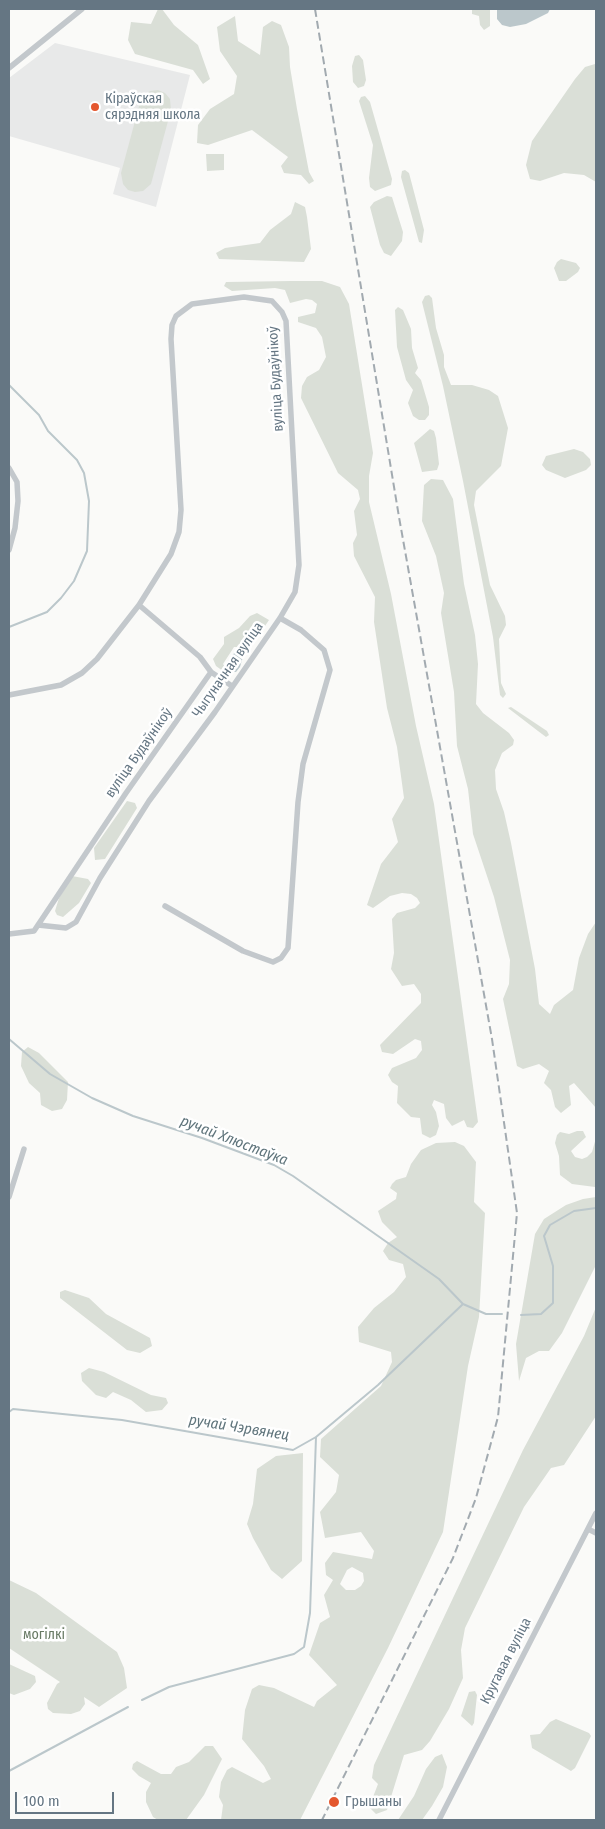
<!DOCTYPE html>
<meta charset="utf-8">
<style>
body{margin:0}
#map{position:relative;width:605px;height:1829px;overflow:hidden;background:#fafaf8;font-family:"Fira Sans Condensed",sans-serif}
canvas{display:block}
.frame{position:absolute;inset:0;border:10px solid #657683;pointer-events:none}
.scale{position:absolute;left:15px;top:1792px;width:99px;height:22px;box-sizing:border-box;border:2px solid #657683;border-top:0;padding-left:6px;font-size:15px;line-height:18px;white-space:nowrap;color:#657683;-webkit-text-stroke:4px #fff;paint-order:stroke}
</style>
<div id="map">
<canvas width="605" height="1829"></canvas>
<div class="frame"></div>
<div class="scale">100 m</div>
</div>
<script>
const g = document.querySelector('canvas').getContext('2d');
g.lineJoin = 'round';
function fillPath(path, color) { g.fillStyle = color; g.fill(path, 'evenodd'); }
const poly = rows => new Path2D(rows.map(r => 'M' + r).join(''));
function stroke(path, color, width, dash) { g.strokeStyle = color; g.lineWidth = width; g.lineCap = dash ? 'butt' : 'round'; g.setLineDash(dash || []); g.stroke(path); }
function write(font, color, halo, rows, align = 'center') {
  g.font = font + ' "Fira Sans Condensed",sans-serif'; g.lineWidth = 5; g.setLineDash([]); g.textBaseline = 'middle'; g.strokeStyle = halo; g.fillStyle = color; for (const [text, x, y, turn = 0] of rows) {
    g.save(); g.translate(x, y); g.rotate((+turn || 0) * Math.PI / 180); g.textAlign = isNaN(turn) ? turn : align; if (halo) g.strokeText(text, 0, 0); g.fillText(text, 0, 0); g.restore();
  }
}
fillPath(poly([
 [55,43,190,75,156,207,113,194,120,168,9,136,9,78]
]), '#e8e9e9');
fillPath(poly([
 [158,9,162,9,174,25,198,45,210,79,203,84,193,70,135,54,128,40,131,22,151,24],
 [472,9,490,9,490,26,484,30,480,25,479,16,472,14],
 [235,16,238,41,260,55,263,27,272,21,281,25,289,47,290,67,297,109,309,172,314,181,309,184,301,175,284,173,281,166,288,157,252,130,208,145,197,143,198,125,210,109,234,94,237,76,220,51,217,27],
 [359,55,363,60,366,80,364,86,358,88,353,82,352,66,355,56],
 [595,64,596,182,584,175,564,173,540,181,530,179,526,165,532,141,575,79,585,67],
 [158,90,165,93,170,99,171,110,151,184,143,191,135,192,128,190,123,184,121,173,141,99,150,91],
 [365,96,370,102,392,179,391,185,375,191,370,187,369,178,373,145,359,101,361,97],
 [206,154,224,154,224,170,207,171],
 [405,170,409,173,424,230,422,243,419,242,401,177,402,171],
 [387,196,392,197,403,232,402,241,391,256,384,253,380,245,370,207,374,202],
 [295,202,305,207,307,217,311,249,304,262,219,259,216,253,225,248,260,243,270,230,291,214],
 [561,259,576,263,580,268,578,272,566,281,559,281,554,268,557,262],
 [291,281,322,281,340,287,349,304,373,453,369,476,369,502,391,594,416,726,434,804,478,1122,473,1128,467,1127,464,1120,452,1126,446,1118,444,1104,434,1100,432,1105,436,1112,439,1126,436,1135,430,1138,422,1134,420,1118,411,1117,397,1103,398,1086,392,1082,388,1075,392,1068,416,1058,422,1050,421,1041,415,1039,393,1054,382,1052,380,1045,421,1003,421,994,414,984,402,986,391,969,394,953,392,919,397,913,415,908,420,903,417,898,411,894,402,893,390,896,373,908,367,905,381,864,398,842,392,819,404,798,397,747,387,708,374,622,375,597,354,556,353,543,357,535,354,511,360,499,358,490,338,473,301,398,302,386,307,377,319,370,326,357,322,337,316,328,298,322,298,317,315,313,317,304,312,300,306,299,290,303,285,290,275,288,232,291,224,286,226,282],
 [429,295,432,298,436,328,444,355,444,367,451,385,472,385,489,390,498,396,508,428,501,466,476,491,474,505,490,585,505,616,506,625,499,639,501,683,506,694,503,698,500,695,493,637,463,481,443,386,422,302,425,296],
 [398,307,403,310,411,329,412,348,418,368,415,373,421,380,429,407,429,415,425,420,419,420,413,416,408,403,413,390,406,380,397,347,395,310],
 [430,429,434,431,436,438,439,464,437,470,422,472,414,443],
 [574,449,583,452,590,459,591,465,586,470,565,478,546,470,542,465,546,456],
 [431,479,443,480,453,499,464,584,475,635,478,664,476,704,483,713,509,733,514,740,513,745,502,753,495,770,496,789,504,812,511,843,535,969,539,1004,550,1014,554,1005,573,990,579,958,588,934,596,922,596,1108,574,1083,569,1086,571,1105,561,1113,555,1107,551,1090,544,1083,549,1071,539,1064,523,1069,517,1066,503,999,509,984,510,960,494,897,473,834,468,789,457,746,454,692,441,613,444,593,436,556,422,521,424,485],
 [257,613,269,620,247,653,240,647,234,647,223,664,229,673,227,674,216,666,213,659,224,644,224,637,239,628,250,616],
 [511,707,547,731,549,735,546,737,538,731,508,708],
 [127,801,135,803,137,808,105,859,95,860,94,848],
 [72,876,88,879,91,883,79,903,63,917,57,915,55,911,59,898],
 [28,1047,39,1053,68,1082,67,1100,62,1109,52,1111,41,1105,40,1093,29,1083,21,1066,22,1052],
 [577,1131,583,1131,586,1137,571,1151,575,1157,582,1159,587,1157,592,1152,596,1138,595,1187,572,1184,560,1175,559,1156,555,1143,557,1135,560,1132,569,1134],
 [455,1142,464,1146,476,1162,474,1202,485,1213,479,1317,468,1366,443,1532,388,1648,300,1820,221,1820,223,1805,219,1797,221,1782,227,1770,232,1767,263,1783,271,1779,264,1766,242,1739,245,1710,252,1689,259,1685,274,1688,314,1707,317,1701,337,1685,309,1655,320,1623,330,1617,324,1595,333,1580,326,1575,325,1563,333,1552,372,1559,374,1551,361,1532,325,1538,320,1512,336,1492,339,1475,320,1457,321,1439,381,1386,392,1362,391,1352,359,1342,358,1327,374,1308,394,1292,406,1277,403,1264,389,1260,383,1251,388,1243,397,1237,382,1222,378,1211,396,1199,397,1193,390,1188,392,1184,396,1180,406,1177,411,1164,421,1150,436,1143],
 [352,1567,363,1573,364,1581,361,1586,355,1590,346,1590,340,1584,347,1570],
 [596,1197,596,1265,562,1333,549,1351,539,1351,526,1358,519,1381,516,1344,535,1234,544,1219,566,1205,583,1199],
 [65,1290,89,1298,106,1314,150,1338,152,1346,140,1353,127,1350,60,1298,60,1292],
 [596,1307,596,1416,564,1465,551,1468,524,1507,465,1628,461,1650,463,1678,449,1709,430,1741,422,1750,404,1755,387,1810,376,1814,365,1803,373,1797,378,1784,372,1778,374,1765,523,1450,584,1336],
 [89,1368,104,1372,151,1395,166,1398,168,1403,162,1410,146,1412,131,1400,113,1392,106,1398,96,1395,82,1381,81,1373],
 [303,1453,302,1561,282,1579,271,1570,253,1538,247,1524,253,1504,257,1469,276,1456],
 [9,1580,36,1593,117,1652,124,1668,127,1688,99,1707,84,1697,85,1704,80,1711,71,1714,53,1713,48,1709,47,1703,57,1684,60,1682,9,1648],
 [9,1664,35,1676,36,1682,30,1689,14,1695,9,1693],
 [475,1691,477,1695,474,1723,472,1726,461,1716,469,1692],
 [556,1719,589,1733,591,1736,575,1768,571,1771,532,1748,530,1735,540,1734,550,1722],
 [205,1746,213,1746,222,1759,204,1795,186,1820,158,1820,153,1817,146,1802,146,1792,151,1783,139,1776,132,1769,133,1764,137,1761,161,1774,171,1774,176,1767,189,1762],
 [442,1754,447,1767,443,1787,432,1806,422,1820,398,1820,414,1796,426,1769,435,1757]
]), '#dadfd7');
fillPath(poly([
 [497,9,550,9,548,13,526,24,510,27,502,25,497,19],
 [239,649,244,653,240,667,236,672,229,671,226,666,231,656]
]), '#bbc7cb');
stroke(poly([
 [9,385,39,415,48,431,77,460,84,473,89,501,87,551,74,581,61,598,47,612,9,627],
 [9,1039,50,1074,92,1098,133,1116,202,1138,274,1165,293,1176,439,1279,463,1304],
 [521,1315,541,1314,553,1303,553,1266,544,1236,550,1225,574,1211,596,1208],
 [9,1412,13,1409,122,1420,293,1450,316,1437,378,1385,463,1304,486,1314,502,1314],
 [142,1700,169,1687,294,1654,304,1647,310,1613,316,1437],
 [9,1771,128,1707]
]), '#bbc7cb', 2);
stroke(poly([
 [9,68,82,9],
 [9,468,17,482,18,501,15,528,9,550],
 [211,672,232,686],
 [9,695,61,685,82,673,97,659,139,605,171,554,179,532,181,510,171,339,172,325,176,316,192,304,244,297,272,301,282,312,286,321,299,565,295,592,280,618,215,712,149,801,100,878,76,922,66,928,38,925],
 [165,906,243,951,262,958,273,962,281,958,288,948,298,802,303,764,330,670,324,650,301,630,280,618],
 [9,934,34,931,126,793,211,672,200,657,139,605],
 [9,1197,24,1149],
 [588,1529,596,1533],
 [439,1820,596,1513]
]), '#c3c8cc', 5.5);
stroke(poly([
 [315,9,399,517,492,1039,517,1213,498,1417,476,1498,453,1558,322,1820]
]), '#a2aab0', 2, [8, 4]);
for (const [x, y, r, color] of [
 [95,107,5,"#e4572e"],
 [334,1802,6,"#e4572e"]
]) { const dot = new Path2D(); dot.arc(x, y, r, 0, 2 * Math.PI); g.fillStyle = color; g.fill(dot); stroke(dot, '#fff', 2); }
write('14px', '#657683', '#fff', [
 ["Кіраўская",105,99],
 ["сярэдняя школа",105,115],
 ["Грышаны",345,1802]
], 'left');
write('14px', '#657683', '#fff', [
 ["вуліца Будаўнікоў",276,379,-93],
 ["Чыгуначная вуліца",228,670,-55],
 ["вуліца Будаўнікоў",139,753,-55],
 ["Кругавая вуліца",506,1661,-63]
]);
write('14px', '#687a64', '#fff', [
 ["могілкі",44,1635]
]);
write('italic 15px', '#60757c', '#fff', [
 ["ручай Хлюстаўка",234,1141,21],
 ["ручай Чэрвянец",239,1428,9]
]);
</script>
